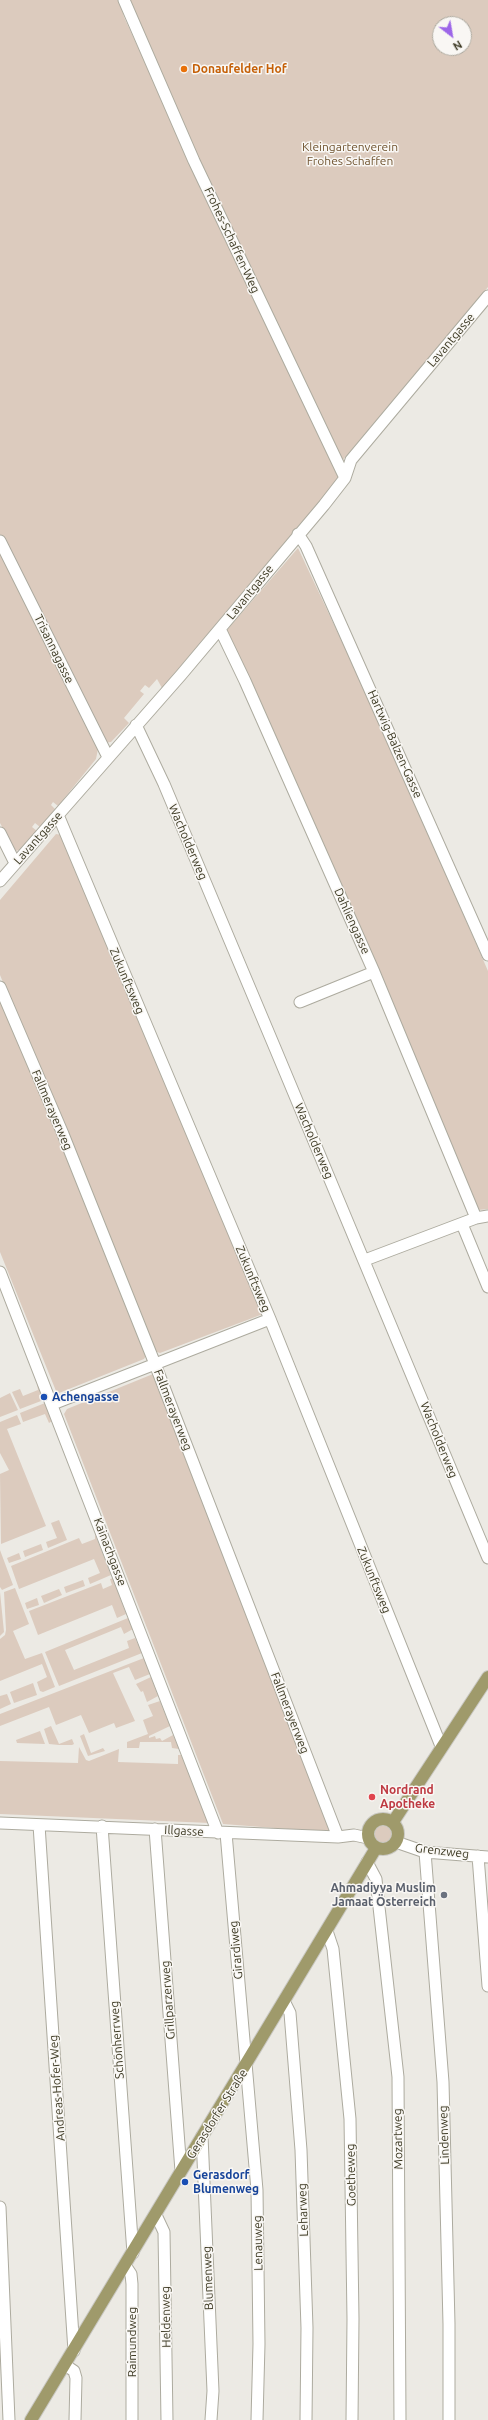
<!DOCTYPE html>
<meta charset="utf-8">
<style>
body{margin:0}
#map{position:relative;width:488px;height:2420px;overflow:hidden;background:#eceae4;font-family:Ubuntu,sans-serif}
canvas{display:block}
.north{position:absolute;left:432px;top:16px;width:40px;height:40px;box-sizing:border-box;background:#f9f7f4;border:1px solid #aeaba1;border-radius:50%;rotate:149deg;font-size:11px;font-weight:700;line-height:16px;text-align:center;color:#3d3a24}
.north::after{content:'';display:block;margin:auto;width:14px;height:18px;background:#9d66e8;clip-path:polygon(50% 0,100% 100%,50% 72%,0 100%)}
</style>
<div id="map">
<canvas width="488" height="2420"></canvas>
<div class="north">N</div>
</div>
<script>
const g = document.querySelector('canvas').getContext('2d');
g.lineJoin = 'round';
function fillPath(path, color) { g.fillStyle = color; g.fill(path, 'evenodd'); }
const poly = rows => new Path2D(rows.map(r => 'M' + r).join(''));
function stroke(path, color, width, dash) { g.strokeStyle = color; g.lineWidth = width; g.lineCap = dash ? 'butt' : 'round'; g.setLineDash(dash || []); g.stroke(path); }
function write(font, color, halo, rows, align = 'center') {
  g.font = font + ' Ubuntu,sans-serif'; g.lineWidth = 3; g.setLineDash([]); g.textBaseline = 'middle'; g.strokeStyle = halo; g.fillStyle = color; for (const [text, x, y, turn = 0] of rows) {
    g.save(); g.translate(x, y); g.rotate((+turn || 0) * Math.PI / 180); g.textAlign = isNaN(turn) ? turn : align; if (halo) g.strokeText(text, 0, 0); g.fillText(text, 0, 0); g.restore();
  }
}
fillPath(poly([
 [0,0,120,0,124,17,265,323,339,478,162,688,157,679,149,688,145,685,140,691,144,694,124,718,129,723,111,742,105,743,0,535],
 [130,0,488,0,488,287,342,461,171,99],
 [440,24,464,24,464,48,440,48],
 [298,548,375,712,488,971,488,1209,478,1210,226,631],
 [0,550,98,749,96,759,58,806,53,802,51,805,55,809,40,827,35,823,32,827,37,831,20,850,15,851,0,823],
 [56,834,62,835,263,1314,160,1353,154,1351,0,975,0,900],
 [0,995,147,1354,144,1359,59,1393,56,1391,0,1252],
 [153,1374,331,1826,327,1832,223,1824,64,1414,67,1409],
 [37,1383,42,1394,39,1395,41,1401,20,1409,12,1392,20,1389,23,1396,38,1390],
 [10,1393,18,1410,0,1417,0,1398],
 [45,1403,52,1421,49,1423,45,1414,23,1422,20,1413],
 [17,1415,21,1424,7,1429,46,1526,1,1544,0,1474,9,1470,0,1453,0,1422],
 [59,1520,67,1540,48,1548,46,1542,57,1538,51,1523],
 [95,1534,111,1575,90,1584,88,1578,100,1573,94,1559,19,1589,11,1566,79,1538,82,1544,95,1539],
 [41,1544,43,1550,25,1557,23,1551],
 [0,1550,13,1585,2,1590,0,1587],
 [19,1553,21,1559,9,1563,7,1558],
 [113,1578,126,1614,117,1618,112,1605,38,1635,29,1611,101,1583,103,1589,112,1585,110,1579],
 [83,1580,85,1586,66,1593,64,1587],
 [15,1588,29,1624,13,1631,25,1659,42,1653,55,1687,43,1692,40,1691,37,1682,47,1677,42,1664,0,1681,0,1639,5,1635,6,1630,4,1592],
 [59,1589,62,1595,44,1603,41,1596],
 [0,1592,4,1632,0,1636],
 [37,1598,39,1605,27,1609,25,1603],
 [128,1618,133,1629,124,1634,121,1627,65,1650,74,1670,129,1648,127,1641,135,1638,142,1653,59,1686,45,1652],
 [144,1658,150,1674,135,1680,129,1667,113,1673,135,1721,116,1728,114,1723,89,1733,81,1715,56,1725,49,1707,0,1726,0,1714],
 [151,1677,158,1696,147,1702,143,1691,141,1692,136,1684],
 [33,1683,37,1695,14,1703,10,1692],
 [7,1694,11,1704,0,1709,0,1696],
 [160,1701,170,1726,149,1736,149,1738,155,1736,156,1739,160,1738,162,1741,173,1735,179,1749,172,1748,171,1742,140,1742,139,1748,127,1748,127,1742,148,1734,143,1720,153,1716,148,1705],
 [51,1726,59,1744,72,1739,74,1744,72,1745,59,1745,49,1744,44,1729],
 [40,1731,45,1744,17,1743,16,1740],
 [84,1734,91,1753,103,1748,105,1751,88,1756,80,1736],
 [79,1747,86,1760,89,1761,119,1749,118,1762,178,1764,178,1755,181,1755,210,1823,0,1814,0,1761,78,1763],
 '372 1834a11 11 0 1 1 22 0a11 11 0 1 1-22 0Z'
]), '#dccbbe');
const minor = poly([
 [124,0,194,161,345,478],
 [298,534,306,546,488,955],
 [0,541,108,757],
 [220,629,245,681,374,972,476,1218],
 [136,725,164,784,275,1048,488,1558],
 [58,815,270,1319,441,1746],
 [0,833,15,863],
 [0,881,181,675,324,505,345,478,351,460,488,296],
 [0,987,63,1134,155,1364,338,1837],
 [300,1002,374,972],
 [462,1224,488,1287],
 [365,1260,476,1218,488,1216],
 [0,1272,218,1833],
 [53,1404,270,1319],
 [0,1823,338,1837,354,1835,368,1838],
 [39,1825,74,2351],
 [102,1826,133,2253],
 [155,1829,181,2171],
 [226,1833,257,2190,259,2344,257,2420],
 [396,1842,425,1852,488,1857],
 [425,1852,443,2082,449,2324,449,2420],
 [478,1856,488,1986],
 [367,1862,376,1879,377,1889,398,2077,400,2420],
 [327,1931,333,1949,350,2119,353,2319,352,2420],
 [284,2001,290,2013,301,2150,307,2328,306,2420],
 [202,2136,213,2391,211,2420],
 [0,2207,9,2420],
 [156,2215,164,2232,167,2420],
 [125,2265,131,2274,132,2284,132,2420],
 [65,2365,74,2371,76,2378,75,2420]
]);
const major = poly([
 '368 1834a15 15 0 1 1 30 0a15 15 0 1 1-30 0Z',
 [393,1822,488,1677],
 [31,2420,376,1848]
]);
stroke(minor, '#adab9f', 13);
stroke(major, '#c9c8c2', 14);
stroke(minor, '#fff', 11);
stroke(major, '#9f9a6b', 12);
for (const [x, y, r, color] of [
 [184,69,4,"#e8710a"],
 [44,1397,4,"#1a4fb4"],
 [372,1797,4,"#e0444e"],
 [444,1895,4,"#6b7280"],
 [185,2182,4,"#1a4fb4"]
]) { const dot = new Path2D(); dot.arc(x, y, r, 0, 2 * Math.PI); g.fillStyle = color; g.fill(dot); stroke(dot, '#f9f7f4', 1.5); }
write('bold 12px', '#c56008', '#f9f7f4', [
 ["Donaufelder Hof",192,69]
], 'left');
write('12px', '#715531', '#f9f7f4', [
 ["Kleingartenverein",350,147],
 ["Frohes Schaffen",350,161]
]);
write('12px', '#3d3a24', '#f9f7f4', [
 ["Frohes-Schaffen-Weg",232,240,65],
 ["Lavantgasse",451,340,-50],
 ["Lavantgasse",250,592,-51],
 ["Trisannagasse",54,649,64],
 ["Hartwig-Balzen-Gasse",395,744,66],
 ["Lavantgasse",38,838,-48],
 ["Wacholderweg",188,842,67],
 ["Dahliengasse",352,921,66],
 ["Zukunftsweg",127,981,67],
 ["Fallmerayerweg",52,1110,67],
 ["Wacholderweg",314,1141,67],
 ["Zukunftsweg",253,1279,67],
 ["Fallmerayerweg",173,1410,69],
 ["Wacholderweg",439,1440,68],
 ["Kainachgasse",110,1552,69],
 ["Zukunftsweg",374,1580,68],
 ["Fallmerayerweg",290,1713,69],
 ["Illgasse",184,1831,3],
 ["Grenzweg",442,1851,7],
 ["Girardiweg",236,1950,-95],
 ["Grillparzerweg",168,2000,-94],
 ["Schönherrweg",117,2040,-94],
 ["Andreas-Hofer-Weg",57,2088,-94],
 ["Gerasdorfer Straße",217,2114,-58],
 ["Lindenweg",444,2135,-92],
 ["Mozartweg",398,2139,-91],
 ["Goetheweg",351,2175,-91],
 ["Leharweg",303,2210,-92],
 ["Lenauweg",258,2243,-91],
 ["Blumenweg",208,2278,-92],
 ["Heldenweg",166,2317,-91],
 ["Raimundweg",132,2342,-90]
]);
write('bold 12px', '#164399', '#f9f7f4', [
 ["Achengasse",52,1397],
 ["Gerasdorf",193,2175],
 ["Blumenweg",193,2189]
], 'left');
write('bold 12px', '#be3a42', '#f9f7f4', [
 ["Nordrand",380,1790],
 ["Apotheke",380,1804]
], 'left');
write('bold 12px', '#5b616d', '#f9f7f4', [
 ["Ahmadiyya Muslim",436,1888],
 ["Jamaat Österreich",436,1902]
], 'right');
</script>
